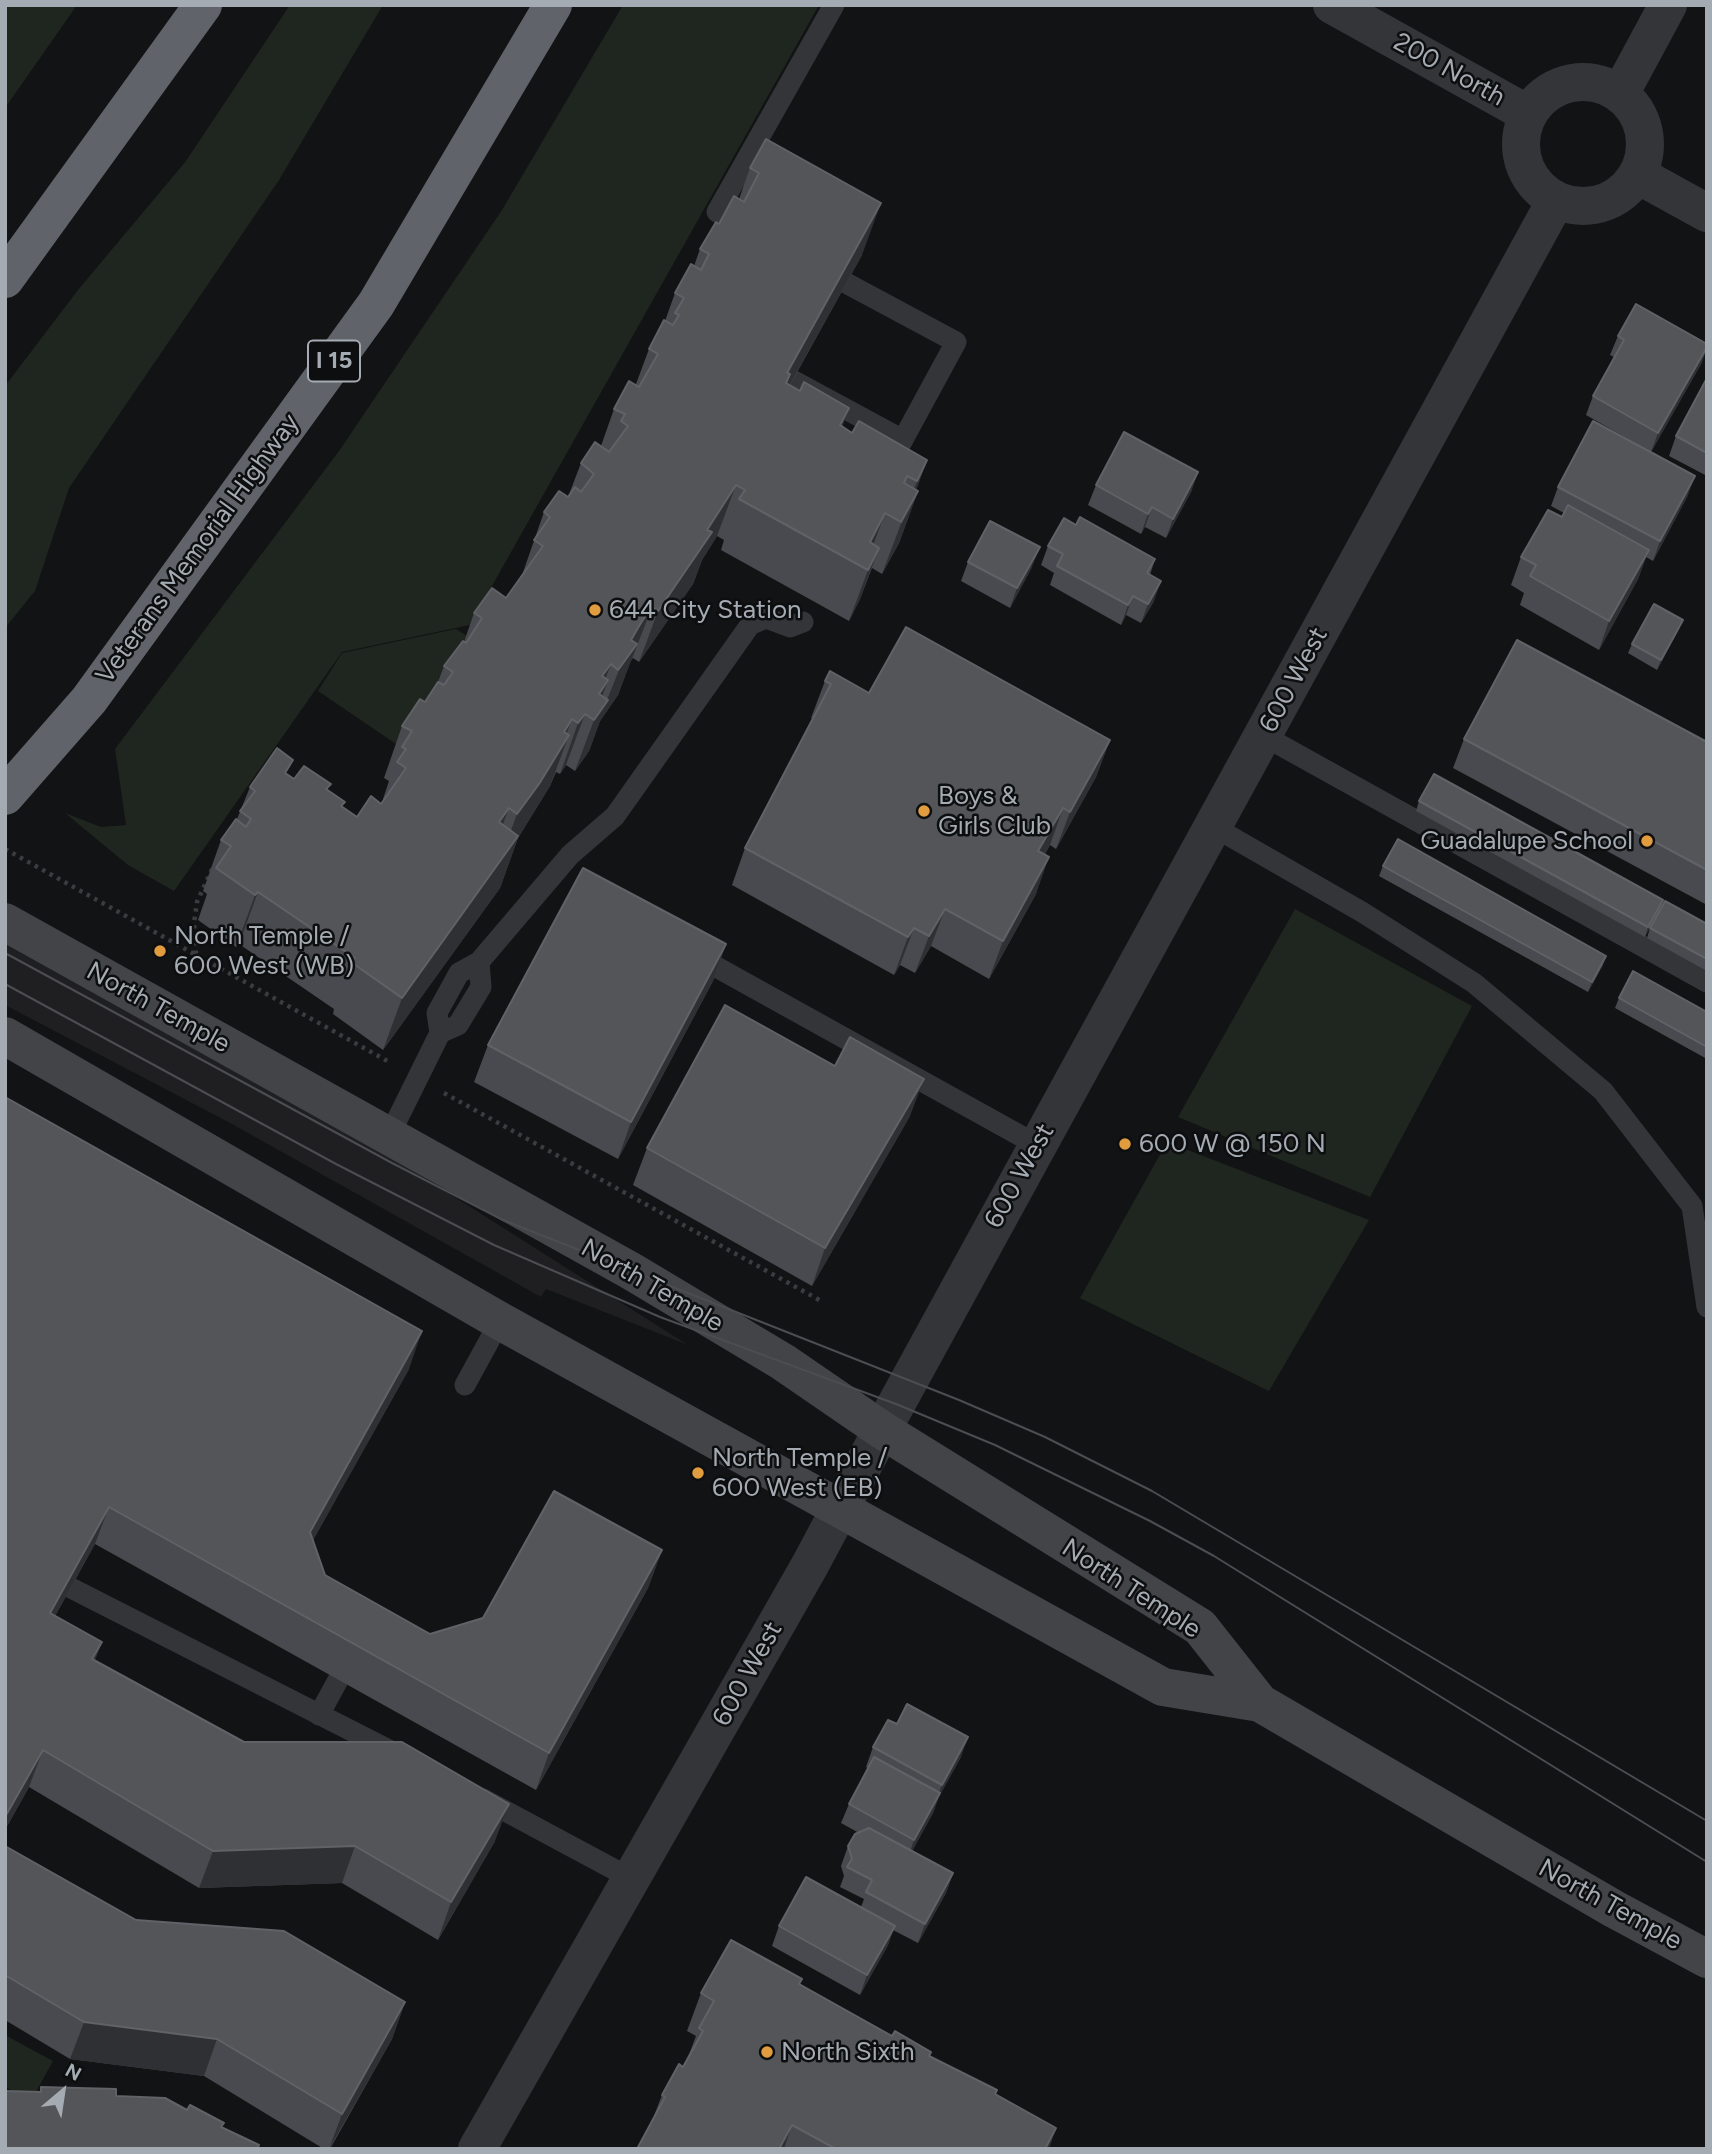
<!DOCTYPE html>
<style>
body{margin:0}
#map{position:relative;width:1712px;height:2154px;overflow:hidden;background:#121314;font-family:Figtree,sans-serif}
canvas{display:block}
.frame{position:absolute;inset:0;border:7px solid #a5abb3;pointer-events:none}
.north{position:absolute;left:28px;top:2056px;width:70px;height:70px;-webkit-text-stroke:5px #0d0e0f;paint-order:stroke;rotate:29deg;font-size:19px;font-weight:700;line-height:28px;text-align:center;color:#a5abb3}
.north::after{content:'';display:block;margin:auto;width:24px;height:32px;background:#a5abb3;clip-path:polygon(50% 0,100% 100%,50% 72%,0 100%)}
</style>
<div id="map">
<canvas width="1712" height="2154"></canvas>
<div class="frame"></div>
<div class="north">N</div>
</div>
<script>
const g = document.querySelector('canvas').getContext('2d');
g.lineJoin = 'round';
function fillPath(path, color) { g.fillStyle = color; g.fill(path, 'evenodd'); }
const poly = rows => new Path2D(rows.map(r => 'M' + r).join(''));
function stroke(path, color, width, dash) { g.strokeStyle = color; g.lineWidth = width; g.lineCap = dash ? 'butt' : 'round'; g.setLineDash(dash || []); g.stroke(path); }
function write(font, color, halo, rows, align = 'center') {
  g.font = font + ' Figtree,sans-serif'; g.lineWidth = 5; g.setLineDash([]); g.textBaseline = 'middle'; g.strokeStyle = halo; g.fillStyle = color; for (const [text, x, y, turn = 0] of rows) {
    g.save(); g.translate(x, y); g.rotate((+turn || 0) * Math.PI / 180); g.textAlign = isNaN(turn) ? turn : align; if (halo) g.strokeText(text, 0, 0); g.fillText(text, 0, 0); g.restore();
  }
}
fillPath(poly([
 [5,940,352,1132,688,1345,546,1289,541,1297,232,1124,5,1005]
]), '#1f1f21');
fillPath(poly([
 [5,5,77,5,5,108],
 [290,5,383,5,279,180,69,488,35,591,5,628,5,386,78,290,186,161],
 [623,5,819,5,470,625,342,652,174,891,128,865,65,813,101,827,126,825,115,749,339,451,502,210],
 [456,629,472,639,396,744,318,691,342,653],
 [1295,909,1472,1006,1370,1197,1178,1117],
 [1167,1142,1369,1220,1269,1391,1080,1298],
 [5,2035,53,2061,31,2101,5,2087]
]), '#1f261f');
stroke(poly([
 [5,849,391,1063],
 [196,954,194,923,197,902,213,867],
 [444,1093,823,1302]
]), '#3a3c3f', 4.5, [3.5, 5]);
stroke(poly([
 [717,212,834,5],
 [846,283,956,342,887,469],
 [792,380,903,440],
 [1264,736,1707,982],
 [1214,827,1362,912,1474,983,1603,1091,1692,1206,1707,1307],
 [693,954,1037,1145],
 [440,1033,458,1025,481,987,479,962],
 [389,1136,440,1033,437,1013,459,973,479,962,570,855,615,816,750,625,766,618,790,627,803,622],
 [465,1385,500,1321],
 [71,1588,395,1753],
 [319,1715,338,1680],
 [483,1799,632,1879]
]), '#343538', 21);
stroke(poly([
 [1332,5,1528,114],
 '1521 144a62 62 0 1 1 124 0a62 62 0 1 1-124 0Z',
 [1620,94,1668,5],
 [1638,175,1707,213],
 [882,1430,1556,200]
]), '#343538', 38);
stroke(poly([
 [477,2149,810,1565,882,1430]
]), '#343538', 38);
stroke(poly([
 [5,922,631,1271,783,1362,882,1430,1200,1627,1260,1703,1614,1909,1707,1959],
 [5,1036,500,1321,1163,1687,1260,1703]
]), '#424448', 38);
stroke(poly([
 [5,279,203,5],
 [5,796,89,700,376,304,553,5]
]), '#606369', 38);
stroke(poly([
 [5,953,392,1163,503,1220,959,1400,1045,1437,1152,1491,1707,1821],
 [5,984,336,1164,494,1245,660,1317,896,1404,995,1445,1150,1521,1214,1556,1707,1862]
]), '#4b4d51', 2);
fillPath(poly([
 [766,139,862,255,790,385,800,391,849,408,842,427,852,433,927,460,916,490,918,491,899,543,882,574,872,568,860,599,849,621,721,550,724,540,717,536,702,560,693,584,639,662,633,658,630,662,618,695,600,721,589,751,575,771,566,765,560,774,556,772,550,786,518,838,500,888,383,1050,333,1014,334,1009,239,944,236,947,198,920,207,894,203,891,221,840,237,819,250,787,288,774,294,779,328,790,343,807,357,817,381,804,384,799,383,799,389,781,384,778,402,726,425,702,438,682,444,666,464,642,474,613,506,598,521,578,544,512,568,497,581,463,601,446,614,409,636,384,649,349,665,321,675,293,694,266,700,249,739,199,750,168],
 [1618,336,1707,348,1701,364,1651,452,1586,415,1593,396,1614,357,1610,355],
 [1707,378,1707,476,1669,456,1676,436],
 [1198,472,1191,492,1166,538,1145,527,1141,534,1088,505,1096,485],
 [1558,487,1688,495,1653,561,1646,557,1638,579,1599,650,1520,605,1524,593,1511,585,1521,557,1562,517,1564,513,1551,506],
 [1076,525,1155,559,1150,575,1154,601,1141,623,1126,615,1121,625,1050,585,1054,573,1041,565,1048,546],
 [968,562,1032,567,1010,608,961,581],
 [1679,629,1657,670,1628,653,1632,644],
 [825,681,869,693,1110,740,1096,777,1056,849,1050,845,1045,854,1036,894,989,979,931,946,915,973,900,965,894,975,732,885,745,848,813,719,811,718],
 [1464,739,1707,742,1707,905,1453,768],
 [1419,801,1663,900,1645,937,1416,811],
 [1383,866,1603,965,1588,992,1379,876],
 [1707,924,1707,971,1647,938,1650,928],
 [726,944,713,981,618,1159,474,1082,488,1045],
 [1619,998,1707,1012,1707,1059,1615,1008],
 [5,1097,409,1369,313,1540,325,1575,430,1634,483,1618,662,1550,648,1588,536,1790,95,1544,55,1616,95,1661,244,1742,495,1841,438,1940,342,1883,199,1888,29,1787,5,1830],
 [910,1116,812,1286,633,1185,647,1148],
 [873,1747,961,1757,939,1796,933,1813,912,1851,953,1873,946,1893,918,1943,893,1930,888,1945,860,1995,772,1946,779,1926,861,1907,864,1899,840,1887,844,1876,841,1866,848,1846,859,1833,841,1823,849,1804,868,1768,866,1767],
 [5,1846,136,1920,405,2002,392,2039,330,2149,324,2149,204,2076,70,2059,5,2020],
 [800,1984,929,2057,997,2090,995,2094,1049,2149,637,2149,652,2121,662,2095,683,2067,687,2060,696,2036,687,2031,701,1993]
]), '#494a4f');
fillPath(poly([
 [881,203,862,255,779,404,787,373],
 [1707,347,1701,364,1651,452,1658,433],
 [849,408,830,459,840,425],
 [927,460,911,504,918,491,899,543,882,574,917,481],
 [1198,472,1191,492,1166,538,1173,519],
 [1695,476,1688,495,1653,561,1660,541],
 [736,485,717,536,702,560,693,584,639,662,658,611,707,530],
 [1152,507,1145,527,1141,534,1148,514],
 [885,513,866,565,870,542],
 [1040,547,1032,567,1010,608,1017,588],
 [879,548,860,599,849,621,868,570],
 [1649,550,1638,579,1599,650,1609,621],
 [1161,581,1154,601,1141,623,1148,604],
 [1133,596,1126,615,1121,625,1128,605],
 [652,607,618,695,600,721,589,751,575,771,594,720,607,700,631,640],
 [1683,620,1679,629,1657,670,1661,660],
 [611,664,601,691,608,680,594,720,602,676],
 [585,714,566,765,560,774,578,723],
 [572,719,562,746,569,735,550,786,518,838,500,888,383,1050,402,998,499,863,517,814],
 [1110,740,1096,777,1056,849,1070,812],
 [509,808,490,859,499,822],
 [1063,808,1050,845,1025,888,1038,851],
 [1049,857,1036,894,989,979,1003,941],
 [258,892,239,944,236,947,255,895],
 [1663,900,1660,910,1645,937,1648,927],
 [945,909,931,946,915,973,929,936],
 [914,928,900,965,894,975,908,937],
 [726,944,713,981,618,1159,631,1122],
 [1606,956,1603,965,1588,992,1592,982],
 [924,1079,910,1116,812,1286,825,1248],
 [422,1331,409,1369,297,1569,310,1532],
 [109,1507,95,1544,36,1650,50,1613],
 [662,1550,648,1588,536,1790,549,1753],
 [102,1642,88,1679,92,1659],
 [968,1737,961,1757,939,1797,933,1813,907,1860,914,1840,936,1800,942,1785],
 [43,1750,29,1787,5,1830,5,1817],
 [509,1804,495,1841,438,1940,451,1902],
 [355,1846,342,1883,199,1888,213,1851],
 [953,1873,946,1893,918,1943,925,1924],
 [895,1926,888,1945,860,1995,867,1975],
 [405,2002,392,2039,329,2149,342,2114],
 [84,2022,217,2039,204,2076,70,2059],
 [792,2125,784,2149,779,2149],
 [1056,2128,1049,2149,1045,2149]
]), '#2f3033');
const building = poly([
 [766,139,881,203,787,373,790,374,786,383,800,391,804,382,849,408,840,425,852,433,859,421,927,460,917,481,907,476,904,483,918,491,901,522,885,513,870,542,879,548,868,570,739,499,745,490,736,485,707,530,712,532,658,611,652,607,642,621,631,640,637,644,618,670,611,664,602,676,608,680,599,694,608,700,594,720,585,714,578,723,572,719,564,732,569,735,539,784,517,814,509,808,499,822,518,836,402,998,351,962,355,958,258,892,255,895,216,868,231,846,221,840,236,819,246,827,251,819,240,811,255,791,250,787,277,748,293,760,285,773,294,779,304,766,331,784,326,789,345,802,341,806,357,817,371,796,381,804,406,768,397,762,406,749,402,747,412,731,402,726,420,699,425,702,438,682,444,685,453,672,444,666,463,641,466,643,482,618,474,613,492,588,506,598,543,546,534,540,550,517,544,512,559,491,568,497,575,487,581,492,594,474,581,463,595,442,609,452,628,426,621,421,625,414,614,409,629,381,639,387,658,354,649,349,664,320,673,325,679,315,675,313,684,298,675,293,691,264,701,270,709,254,700,249,716,222,719,224,734,196,744,202,759,173,750,168,766,139],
 [1636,304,1707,344,1707,347,1658,433,1593,396,1624,340,1618,336,1636,304],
 [1707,378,1707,453,1676,436,1707,378],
 [1593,421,1695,476,1660,541,1558,487,1593,421],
 [1124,432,1198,472,1173,519,1152,507,1148,514,1096,485,1124,432],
 [1568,505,1649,550,1609,621,1530,576,1536,565,1521,557,1548,510,1562,517,1568,505],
 [1080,517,1155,559,1147,573,1161,581,1148,604,1133,596,1128,605,1057,566,1063,554,1048,546,1064,518,1076,525,1080,517],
 [990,521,1040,547,1017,588,968,562,990,521],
 [1654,604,1683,620,1661,660,1632,644,1654,604],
 [906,627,1110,740,1070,812,1063,808,1038,851,1049,857,1003,941,945,909,929,936,914,928,908,937,745,848,831,684,825,681,830,671,869,693,906,627],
 [1517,640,1707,742,1707,870,1464,739,1517,640],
 [1434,774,1663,900,1648,927,1419,801,1434,774],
 [1398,839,1606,956,1592,982,1383,866,1398,839],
 [583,868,726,944,631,1122,488,1045,583,868],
 [1665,901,1707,924,1707,959,1650,928,1665,901],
 [1633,971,1707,1012,1707,1047,1619,998,1633,971],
 [725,1005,835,1066,850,1037,924,1079,825,1248,647,1148,725,1005],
 [5,1097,422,1331,310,1532,325,1575,430,1634,483,1618,554,1491,662,1550,549,1753,109,1507,50,1613,102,1642,92,1659,244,1742,402,1742,509,1804,451,1902,355,1846,213,1851,43,1750,5,1817,5,1097],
 [907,1704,968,1737,942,1785,873,1747,888,1720,897,1724,907,1704],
 [874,1757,940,1793,914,1840,849,1804,874,1757],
 [869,1828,953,1873,925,1924,866,1892,872,1880,847,1867,852,1859,848,1846,855,1834,869,1828],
 [5,1846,136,1920,284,1931,405,2002,342,2114,217,2039,84,2022,5,1975,5,1846],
 [806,1877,895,1926,867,1975,779,1926,806,1877],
 [731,1940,802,1979,799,1984,892,2036,895,2031,931,2052,929,2056,997,2090,995,2094,1056,2128,1045,2149,836,2149,792,2125,779,2149,637,2149,665,2097,662,2095,679,2064,683,2067,703,2031,699,2028,714,2001,701,1993,731,1940],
 [41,2087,116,2089,116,2096,165,2098,187,2110,190,2105,224,2123,221,2127,259,2145,257,2149,5,2149,5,2091,41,2092,41,2087]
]);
fillPath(building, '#535559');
stroke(building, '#606267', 2);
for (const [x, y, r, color] of [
 [595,610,7,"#e09c3f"],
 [924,811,7,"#e09c3f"],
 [1647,841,7,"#e09c3f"],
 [160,951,7,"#e09c3f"],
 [1125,1144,7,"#e09c3f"],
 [698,1473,7,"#e09c3f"],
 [767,2052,7,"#e09c3f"]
]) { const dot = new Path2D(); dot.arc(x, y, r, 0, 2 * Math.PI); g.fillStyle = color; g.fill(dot); stroke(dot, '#0d0e0f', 2.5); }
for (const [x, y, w] of [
 [334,361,52]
]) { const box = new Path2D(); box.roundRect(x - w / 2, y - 20.5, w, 41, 5); g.fillStyle = '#0d0e0f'; g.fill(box); stroke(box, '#a5abb3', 2); }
write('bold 24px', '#a5abb3', null, [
 ["I 15",334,361]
]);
write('26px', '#a5abb3', '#0d0e0f', [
 ["200 North",1449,70,29],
 ["Veterans Memorial Highway",198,549,-54],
 ["600 West",1294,680,-62],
 ["North Temple",158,1008,29],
 ["600 West",1020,1176,-61],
 ["North Temple",652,1286,30],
 ["North Temple",1131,1589,33],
 ["600 West",748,1674,-61],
 ["North Temple",1610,1905,29]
]);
write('26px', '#a5abb3', '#0d0e0f', [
 ["644 City Station",609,610],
 ["Boys &",938,796],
 ["Girls Club",938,826],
 ["Guadalupe School",1633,841,"right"],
 ["North Temple /",174,936],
 ["600 West (WB)",174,966],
 ["600 W @ 150 N",1139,1144],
 ["North Temple /",712,1458],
 ["600 West (EB)",712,1488],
 ["North Sixth",781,2052]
], 'left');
</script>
